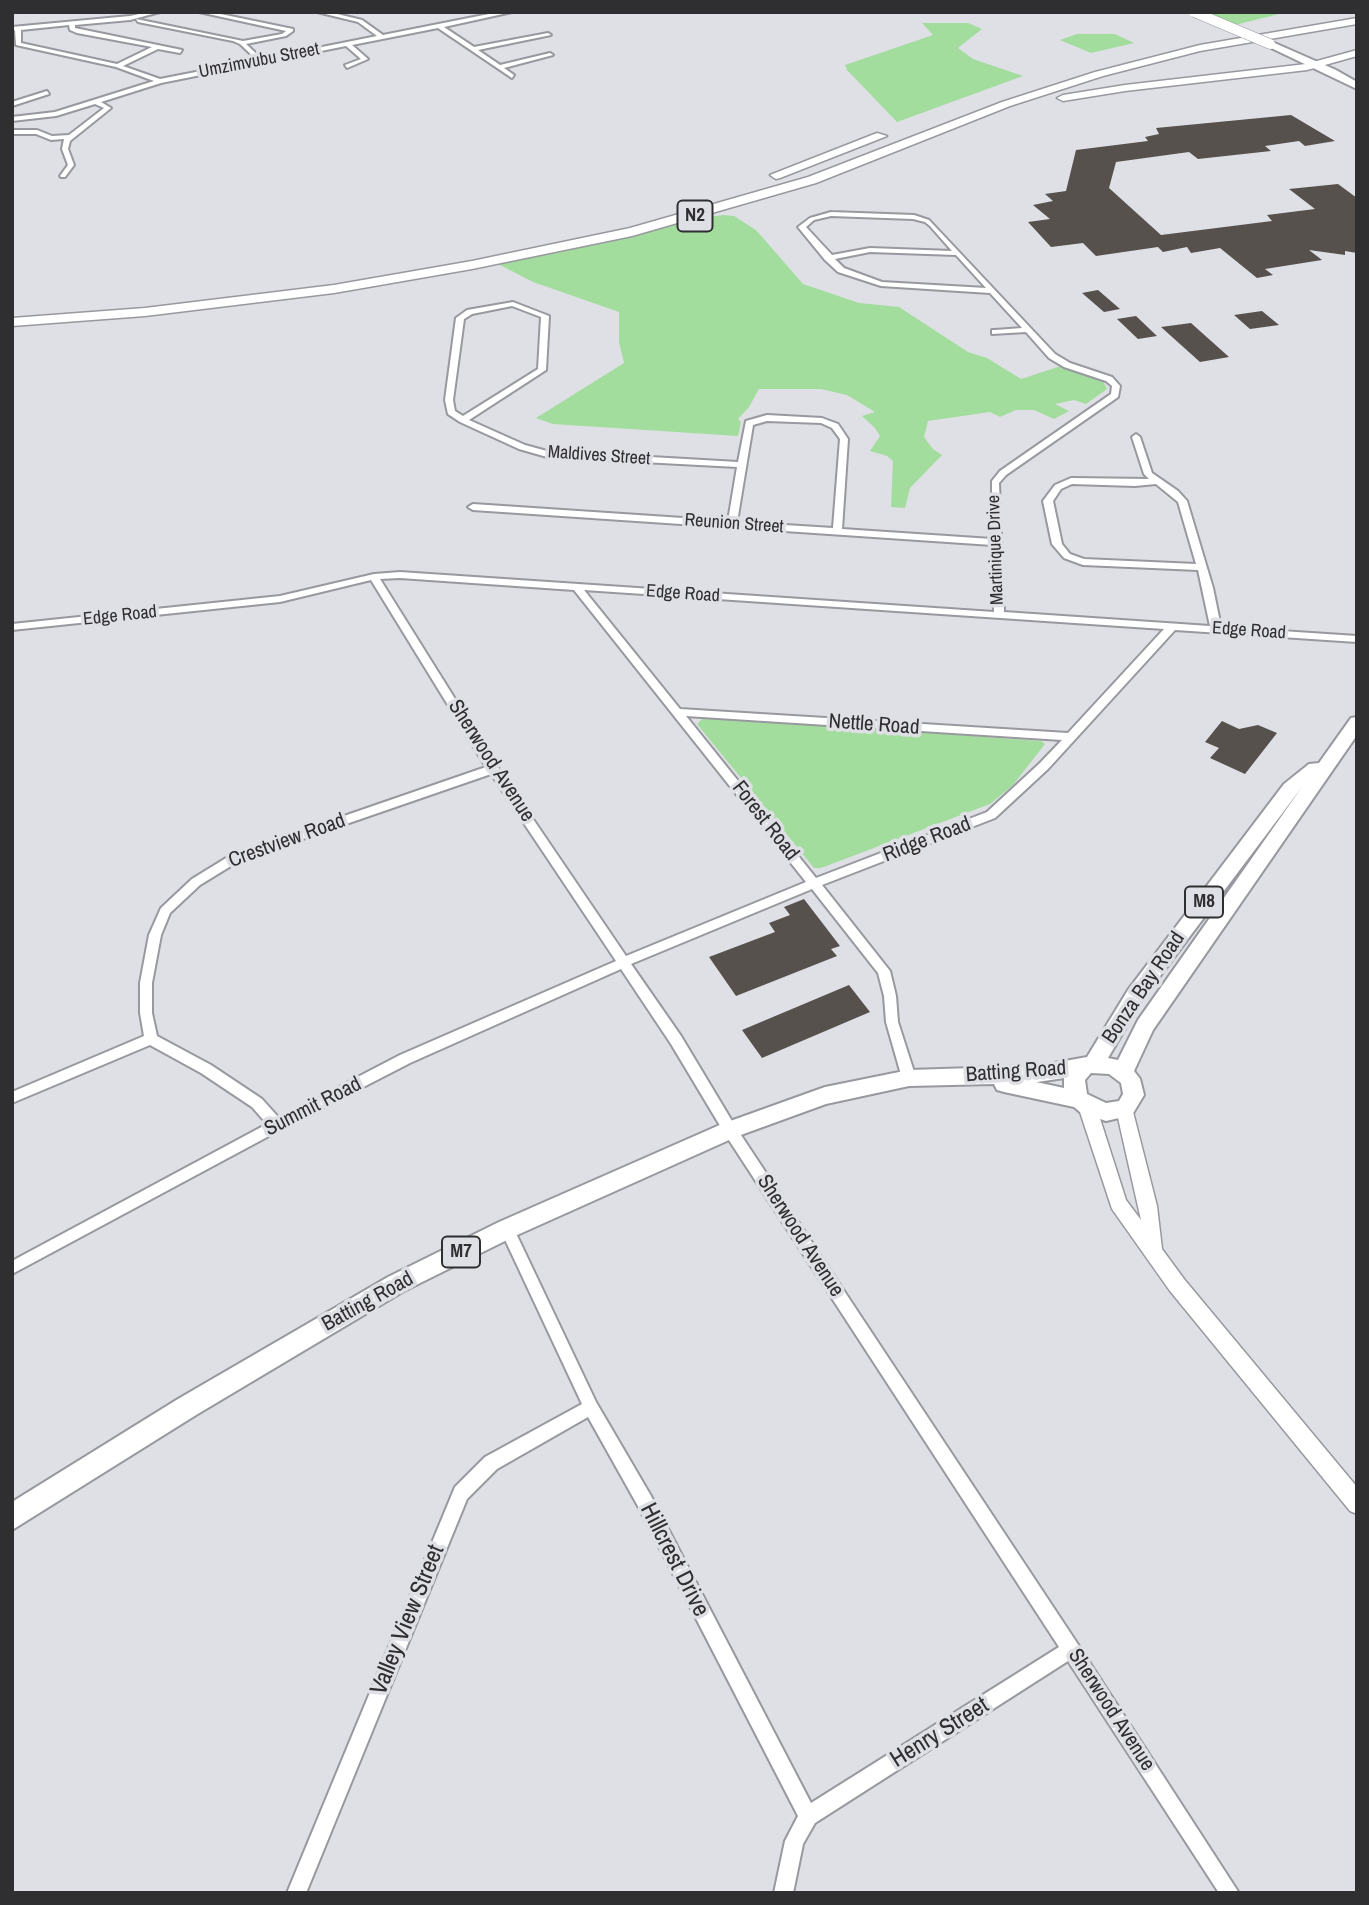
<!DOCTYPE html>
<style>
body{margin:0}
#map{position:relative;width:1369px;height:1905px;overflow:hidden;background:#dfdfe6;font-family:"Archivo Narrow",sans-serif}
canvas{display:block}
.frame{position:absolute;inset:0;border:14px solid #2f2f31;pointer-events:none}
</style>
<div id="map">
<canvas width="1369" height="1905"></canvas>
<div class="frame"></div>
</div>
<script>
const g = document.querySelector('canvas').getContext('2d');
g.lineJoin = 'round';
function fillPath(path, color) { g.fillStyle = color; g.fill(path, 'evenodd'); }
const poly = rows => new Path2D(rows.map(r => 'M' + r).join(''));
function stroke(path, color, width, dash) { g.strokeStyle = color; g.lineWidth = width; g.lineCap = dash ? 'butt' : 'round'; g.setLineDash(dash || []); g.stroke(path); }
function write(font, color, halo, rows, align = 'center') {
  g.font = font + ' "Archivo Narrow",sans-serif'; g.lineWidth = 7; g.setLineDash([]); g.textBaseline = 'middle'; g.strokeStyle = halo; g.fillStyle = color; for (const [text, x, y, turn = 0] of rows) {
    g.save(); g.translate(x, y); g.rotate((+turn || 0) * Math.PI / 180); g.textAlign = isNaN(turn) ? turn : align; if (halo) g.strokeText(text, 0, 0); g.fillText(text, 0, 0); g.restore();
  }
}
fillPath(poly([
 [1205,12,1287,12,1235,25],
 [922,23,968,23,982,29,958,48,973,59,1023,76,897,122,847,70,845,65,933,35],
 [1077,34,1115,34,1134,43,1091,53,1060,40],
 [723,215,734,216,756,230,803,284,859,303,899,307,968,352,987,358,1021,379,1064,365,1102,379,1107,389,1086,404,1074,400,1055,404,1069,411,1054,419,1034,410,1016,410,1000,417,990,412,928,421,924,437,933,449,942,455,910,488,905,508,891,507,893,461,887,456,870,451,880,436,875,428,862,416,875,412,847,395,821,389,759,389,749,407,738,419,741,422,738,436,553,424,536,418,624,363,619,342,619,312,533,282,498,264,573,249,688,220],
 [714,717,1041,741,1045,744,1013,785,990,804,821,868,814,868,697,724,703,718]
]), '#a2dd9d');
fillPath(poly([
 [1291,115,1335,141,1305,146,1299,141,1265,146,1271,151,1198,159,1189,152,1116,162,1109,188,1161,235,1272,221,1267,215,1315,209,1289,189,1338,184,1357,198,1357,253,1345,251,1345,255,1309,250,1322,260,1265,269,1273,275,1257,278,1220,248,1191,253,1187,247,1163,252,1158,247,1096,256,1083,243,1051,247,1028,222,1050,219,1033,205,1053,201,1045,194,1066,191,1076,150,1148,141,1145,137,1159,134,1156,128],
 [1098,290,1120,309,1104,312,1082,293],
 [1262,311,1279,325,1250,329,1234,315],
 [1136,316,1157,336,1138,339,1117,319],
 [1191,323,1229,357,1200,362,1161,327],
 [1222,721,1239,729,1258,725,1277,733,1245,774,1210,758,1219,748,1205,742],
 [804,899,840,946,831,949,837,956,736,996,709,957,775,932,769,923,790,915,784,907],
 [849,985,870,1012,762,1058,742,1030]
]), '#56514d');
const minor = poly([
 [148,12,160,12,130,20,75,25,75,28,182,50,180,53,158,49,123,66,160,79,257,60,240,44,233,41,138,22,136,19,243,41,282,34,286,31,199,12,211,12,293,29,293,31,286,36,246,44,262,59,377,36,358,22,317,12,329,12,362,20,383,35,499,12,512,12,444,27,474,47,548,33,551,35,478,50,500,65,550,53,553,55,504,68,514,75,512,78,438,28,352,45,368,59,347,68,345,65,361,59,346,46,161,83,101,102,111,108,70,141,68,149,74,165,65,177,61,177,60,176,68,165,62,149,64,139,51,140,36,134,12,134,12,130,37,130,52,136,69,135,104,108,95,104,56,116,12,121,12,117,55,112,154,81,116,67,16,45,15,30,12,31,12,27,130,16,148,12],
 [69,25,70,30,77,33,152,47,117,64,21,43,21,30,69,25],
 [47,91,49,94,12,106,12,102,47,91],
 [831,212,914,215,929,220,1055,354,1070,363,1112,377,1120,386,1118,397,1006,475,999,483,1004,612,1210,626,1198,570,1083,565,1064,558,1052,544,1043,501,1055,485,1071,478,1149,479,1144,474,1132,437,1136,434,1140,437,1152,473,1178,491,1187,501,1213,588,1221,627,1357,636,1357,642,1175,630,1048,769,995,818,822,885,890,971,896,996,898,1022,916,1078,914,1082,909,1083,904,1082,902,1078,886,1022,884,996,878,973,812,889,631,964,681,1036,735,1126,1077,1643,1239,1893,1219,1893,1068,1661,815,1823,803,1844,793,1893,774,1893,785,1841,798,1816,639,1508,588,1417,497,1469,467,1499,306,1893,287,1893,455,1487,485,1457,582,1404,500,1229,502,1225,507,1223,512,1225,596,1402,651,1496,811,1803,1059,1647,725,1134,671,1044,621,969,410,1063,282,1129,12,1274,12,1261,267,1124,252,1107,201,1073,150,1045,12,1103,12,1092,144,1036,140,1013,140,983,149,935,161,908,192,879,231,855,486,767,371,580,280,602,12,630,12,624,280,596,374,574,400,572,994,612,992,545,473,510,468,507,473,504,728,521,737,467,547,457,519,449,460,422,448,414,445,400,456,318,467,310,513,302,549,316,546,370,469,420,525,445,547,451,738,462,746,421,767,415,822,418,838,424,848,439,842,529,992,539,992,481,1000,471,1111,394,1112,386,1106,381,1064,367,1049,358,1026,332,992,334,992,330,995,330,1022,328,990,293,881,286,838,272,825,260,798,227,810,218,831,212],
 [831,216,913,219,925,222,930,226,952,251,870,248,832,255,806,227,814,220,831,216],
 [870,252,956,255,986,288,882,282,844,268,835,259,870,252],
 [512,306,541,317,538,369,463,416,455,411,453,400,464,319,472,314,512,306],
 [767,421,821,423,832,428,840,439,833,528,737,522,753,425,767,421],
 [1072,484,1135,486,1156,484,1178,502,1196,564,1084,559,1070,554,1062,544,1053,501,1061,489,1072,484],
 [400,578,574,590,806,882,626,956,497,766,380,579,400,578],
 [584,590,1164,629,1068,733,680,709,584,590],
 [686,716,1062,740,1040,763,987,812,816,878,686,716],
 [491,774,616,961,400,1055,279,1118,262,1099,211,1065,157,1036,152,1013,152,983,161,935,170,913,200,885,239,861,491,774]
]);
const tertiary = poly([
 [1087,1099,1093,1101,1096,1106,1126,1200,1141,1220,1116,1109,1119,1104,1125,1102,1131,1104,1157,1206,1162,1249,1184,1279,1357,1487,1357,1514,1350,1511,1170,1291,1112,1209,1078,1106,1081,1101,1087,1099]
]);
const primary = poly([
 [1270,41,1336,70,1357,82,1357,89,1267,46,1267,42,1270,41],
 [1357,717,1357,735,1153,1030,1134,1071,1140,1079,1144,1095,1132,1115,1106,1121,1080,1112,1074,1107,1004,1092,997,1090,994,1084,909,1086,826,1104,738,1136,515,1236,404,1291,196,1415,12,1530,12,1502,178,1399,388,1277,499,1222,722,1124,825,1087,909,1070,1037,1066,1087,1057,1128,990,1284,784,1309,764,1319,763,1351,718,1357,717],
 [1302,787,1138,1020,1118,1060,1108,1058,1142,1000,1302,787],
 [1091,1073,1109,1074,1121,1083,1123,1094,1119,1101,1106,1103,1087,1094,1085,1080,1091,1073],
 [1064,1078,1064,1088,1036,1082,1037,1082,1064,1078]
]);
const motorway = poly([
 [1357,18,1357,24,1200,51,1103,76,1010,106,816,183,632,236,472,269,334,293,145,316,12,326,12,318,145,308,334,285,472,261,630,228,808,177,1002,102,1095,72,1200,45,1357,18],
 [1357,50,1357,56,1307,70,1125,91,1063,101,1057,98,1063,95,1125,85,1306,64,1357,50],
 [877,133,887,136,780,178,776,179,770,175,877,133]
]);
stroke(minor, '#98999f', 4);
stroke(tertiary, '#98999f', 3);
stroke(primary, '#98999f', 4);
stroke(motorway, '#98999f', 3);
fillPath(minor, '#fff');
fillPath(tertiary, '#fff');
fillPath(primary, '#fff');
fillPath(motorway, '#fff');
const primaryBridge = poly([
 [1194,12,1270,44]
]);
stroke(primaryBridge, '#98999f', 11, []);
stroke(primaryBridge, '#fff', 10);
write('18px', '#2f2f31', '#dfdfe6', [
 ["Umzimvubu Street",259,61,-11],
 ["Maldives Street",599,456,4],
 ["Reunion Street",734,524,4],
 ["Martinique Drive",996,550,-92],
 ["Edge Road",683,594,4],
 ["Edge Road",120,616,-6],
 ["Edge Road",1249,631,4]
]);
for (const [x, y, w] of [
 [695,216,35],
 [1204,902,38],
 [461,1252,38]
]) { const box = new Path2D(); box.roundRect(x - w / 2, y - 15.5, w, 31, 5); g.fillStyle = '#dfdfe6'; g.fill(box); stroke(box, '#2f2f31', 2); }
write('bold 19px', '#2f2f31', null, [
 ["N2",695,216],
 ["M8",1204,902],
 ["M7",461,1252]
]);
write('21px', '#2f2f31', '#dfdfe6', [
 ["Nettle Road",874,725,4],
 ["Sherwood Avenue",491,761,57],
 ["Forest Road",765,821,52],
 ["Ridge Road",927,840,-21],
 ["Crestview Road",287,841,-20],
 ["Bonza Bay Road",1144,988,-56],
 ["Batting Road",1016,1072,-4],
 ["Summit Road",313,1107,-27],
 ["Sherwood Avenue",800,1236,57],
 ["Batting Road",368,1302,-29],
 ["Sherwood Avenue",1111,1710,57]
]);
write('24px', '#2f2f31', '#dfdfe6', [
 ["Hillcrest Drive",674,1560,63],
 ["Valley View Street",408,1620,-68],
 ["Henry Street",940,1733,-32]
]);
</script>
